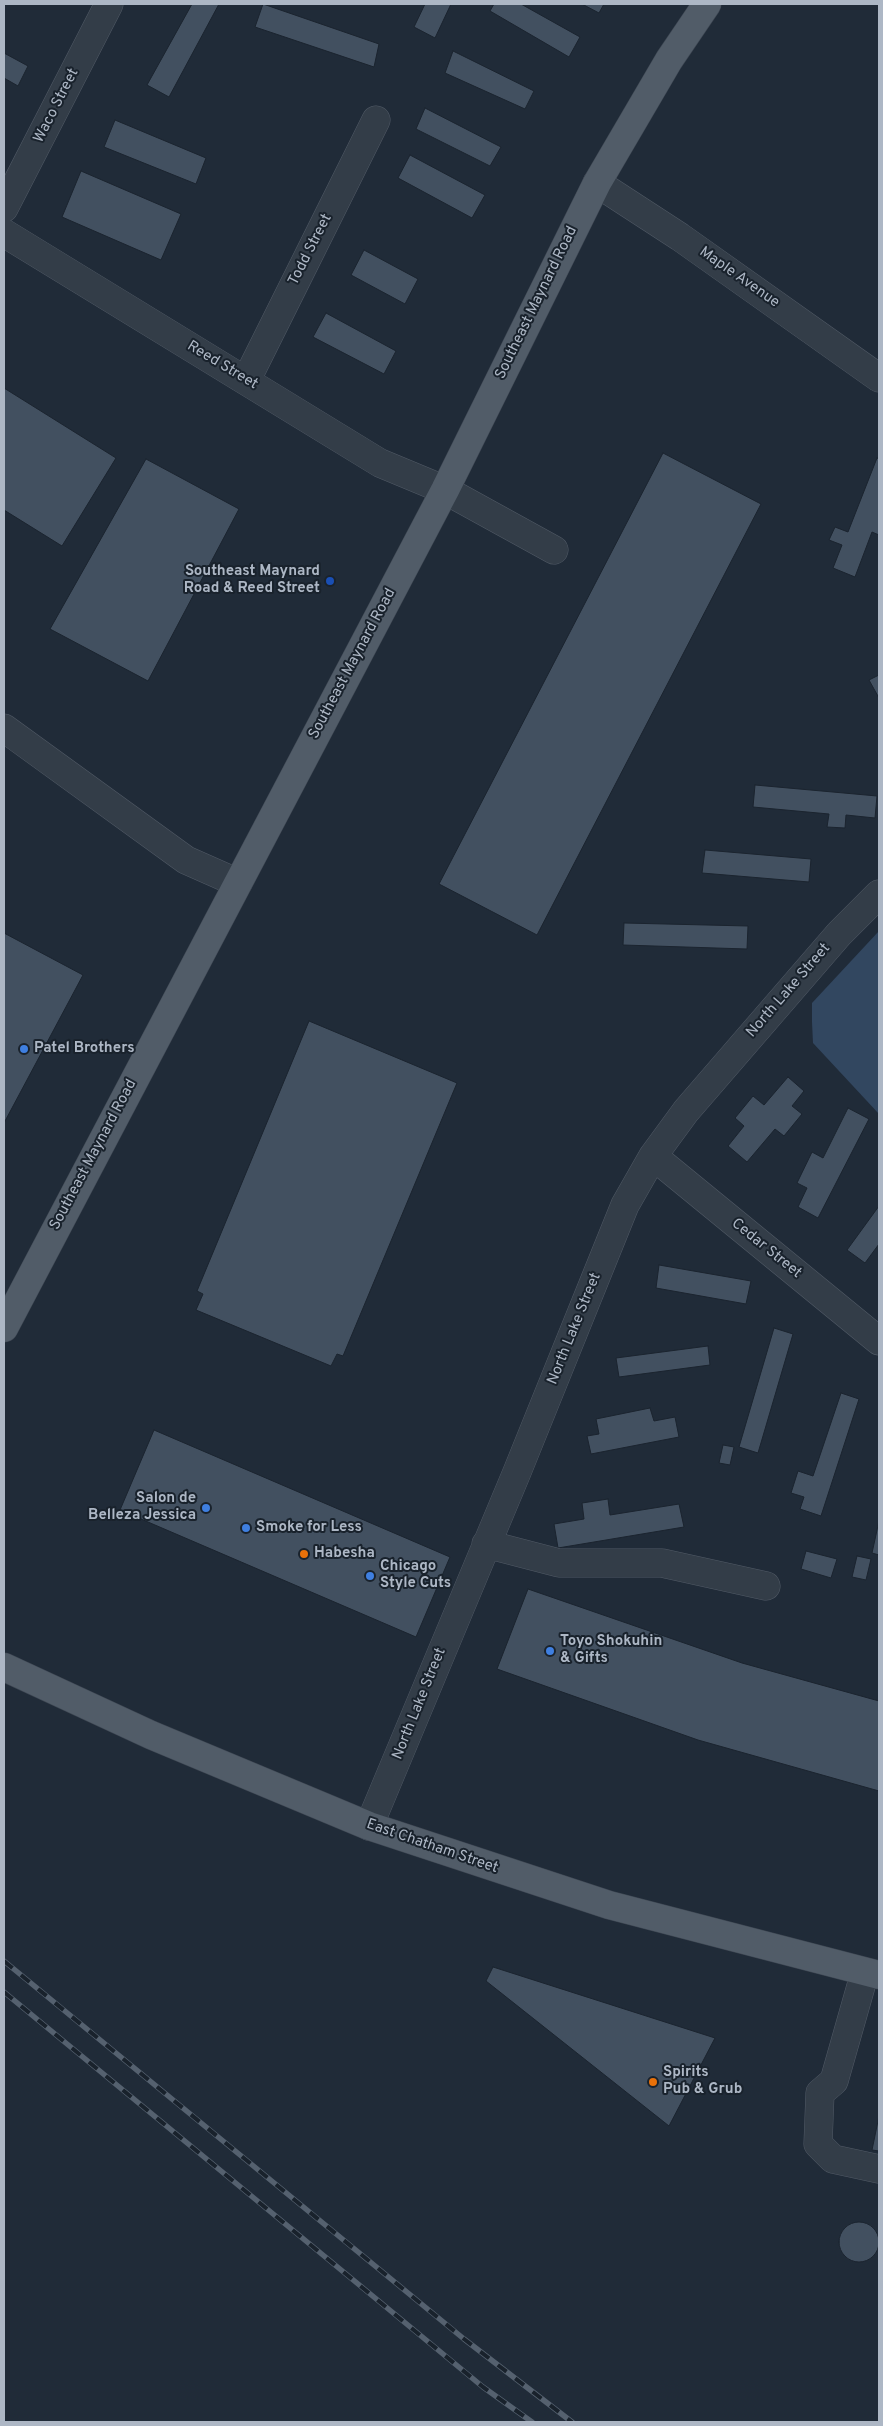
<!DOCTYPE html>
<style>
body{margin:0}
#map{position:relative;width:883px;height:2426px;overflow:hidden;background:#202b38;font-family:Overpass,sans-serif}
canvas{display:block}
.frame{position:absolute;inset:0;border:5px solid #adb7c5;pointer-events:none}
</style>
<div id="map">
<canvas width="883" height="2426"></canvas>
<div class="frame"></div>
</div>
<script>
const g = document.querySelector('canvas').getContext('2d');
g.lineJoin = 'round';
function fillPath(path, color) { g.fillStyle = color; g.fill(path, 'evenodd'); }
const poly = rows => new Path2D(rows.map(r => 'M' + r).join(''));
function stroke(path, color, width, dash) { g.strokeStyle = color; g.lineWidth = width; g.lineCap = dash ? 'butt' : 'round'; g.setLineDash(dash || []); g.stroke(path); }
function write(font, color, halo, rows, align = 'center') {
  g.font = font + ' Overpass,sans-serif'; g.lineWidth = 4; g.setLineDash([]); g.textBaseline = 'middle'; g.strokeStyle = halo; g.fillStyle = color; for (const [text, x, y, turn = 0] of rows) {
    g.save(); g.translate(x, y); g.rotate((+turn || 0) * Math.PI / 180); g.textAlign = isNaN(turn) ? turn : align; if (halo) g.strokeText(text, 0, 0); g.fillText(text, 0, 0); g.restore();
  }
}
fillPath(poly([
 [879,931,879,1114,813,1043,812,1022,812,1003]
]), '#324760');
const building = poly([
 [192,4,219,4,169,97,147,85,192,4],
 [263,4,379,44,374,67,255,27,263,4],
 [425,4,451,4,435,38,414,27,425,4],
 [494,4,521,4,580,37,569,57,490,11,494,4],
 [582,4,604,4,599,13,582,4],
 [453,51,534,91,525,109,445,73,453,51],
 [4,53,28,66,18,86,4,78,4,53],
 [425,108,501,147,490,166,416,129,425,108],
 [115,120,206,158,196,184,104,147,115,120],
 [410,155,485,195,472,218,398,178,410,155],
 [81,171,181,214,161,260,62,217,81,171],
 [364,250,418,279,405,304,351,275,364,250],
 [326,313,396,351,384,374,313,337,326,313],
 [4,388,116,458,62,546,4,510,4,388],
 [663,453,761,504,537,935,439,884,663,453],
 [877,458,879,459,879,535,872,532,855,577,833,568,842,545,829,540,835,527,848,532,877,458],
 [146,459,239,509,148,681,50,629,146,459],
 [879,675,879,698,869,680,879,675],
 [755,785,877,796,875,818,846,815,845,828,827,827,829,814,753,807,755,785],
 [705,850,811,859,809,882,702,873,705,850],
 [624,923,748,926,747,949,623,945,624,923],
 [4,933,83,975,4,1123,4,933],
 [309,1021,457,1083,343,1356,337,1354,331,1366,196,1310,203,1294,197,1291,309,1021],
 [788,1077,804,1091,792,1106,802,1114,784,1136,775,1129,747,1162,728,1146,744,1126,735,1118,753,1096,764,1105,788,1077],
 [848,1108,869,1119,818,1218,798,1207,807,1188,797,1183,812,1152,823,1158,848,1108],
 [879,1206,879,1244,865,1263,847,1250,879,1206],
 [659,1265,751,1281,746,1304,656,1288,659,1265],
 [774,1328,793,1334,758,1453,739,1447,774,1328],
 [708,1346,710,1365,619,1377,616,1358,708,1346],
 [841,1393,859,1399,821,1516,800,1509,804,1497,791,1493,798,1471,813,1476,841,1393],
 [650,1408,654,1421,675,1417,679,1437,591,1454,587,1436,599,1434,596,1419,650,1408],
 [154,1430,450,1557,416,1637,120,1510,154,1430],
 [723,1445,734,1447,730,1465,719,1463,723,1445],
 [608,1499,610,1515,679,1504,684,1527,558,1548,554,1524,584,1519,582,1503,608,1499],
 [879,1521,879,1555,872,1553,879,1521],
 [806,1551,837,1559,831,1578,801,1569,806,1551],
 [857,1556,871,1559,866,1580,852,1577,857,1556],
 [528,1589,742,1663,879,1701,879,1791,698,1740,497,1669,528,1589],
 [493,1967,715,2038,669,2126,486,1981,493,1967],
 [879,2116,879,2151,872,2150,879,2116],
 '839 2242a20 20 0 1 1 40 0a20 20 0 1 1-40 0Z'
]);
fillPath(building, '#425060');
stroke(building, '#1b242f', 1);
const minor = poly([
 [597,183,680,237,879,378],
 [4,208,109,4],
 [4,233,380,463,445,490,554,550],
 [246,381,376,120],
 [4,728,186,860,238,883],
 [653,1156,879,1341],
 [486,1544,559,1563,662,1563,766,1586],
 [369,1826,517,1472,625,1205,653,1156,686,1111,839,934,879,894],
 [865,1972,834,2081,820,2093,818,2144,833,2159,879,2169]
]);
const major = poly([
 [4,1328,445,490,597,183,669,60,707,4],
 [4,1667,151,1735,369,1826,609,1905,879,1975]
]);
stroke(minor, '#515a66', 29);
stroke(major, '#3d4652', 29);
stroke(minor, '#333d48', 28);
stroke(major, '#515c68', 28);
const rail = poly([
 [4,1961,464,2339,572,2422],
 [4,1992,483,2387,532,2422]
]);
stroke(rail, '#55616f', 5.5);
stroke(rail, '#19222c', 4, [11]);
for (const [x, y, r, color] of [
 [330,581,5,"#1a4fb4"],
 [24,1049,5,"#3f7fe0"],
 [206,1508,5,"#3f7fe0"],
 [246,1528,5,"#3f7fe0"],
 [304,1554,5,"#e8710a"],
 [370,1576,5,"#3f7fe0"],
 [550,1651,5,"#3f7fe0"],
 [653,2082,5,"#e8710a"]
]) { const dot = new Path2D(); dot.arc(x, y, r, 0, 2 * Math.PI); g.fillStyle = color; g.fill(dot); stroke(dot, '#19222c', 2); }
write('15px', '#adb7c5', '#19222c', [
 ["Waco Street",57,106,-63],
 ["Todd Street",311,250,-63],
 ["Maple Avenue",739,278,35],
 ["Southeast Maynard Road",537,303,-64],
 ["Reed Street",222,366,31],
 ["Southeast Maynard Road",353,664,-62],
 ["North Lake Street",789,991,-49],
 ["Southeast Maynard Road",94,1155,-62],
 ["Cedar Street",766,1249,39],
 ["North Lake Street",575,1329,-68],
 ["North Lake Street",420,1704,-68],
 ["East Chatham Street",432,1847,19]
]);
write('bold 15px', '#adb7c5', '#19222c', [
 ["Southeast Maynard",320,572,"right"],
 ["Road & Reed Street",320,589,"right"],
 ["Patel Brothers",34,1049],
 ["Salon de",196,1499,"right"],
 ["Belleza Jessica",196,1516,"right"],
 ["Smoke for Less",256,1528],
 ["Habesha",314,1554],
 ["Chicago",380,1567],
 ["Style Cuts",380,1584],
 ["Toyo Shokuhin",560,1642],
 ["& Gifts",560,1659],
 ["Spirits",663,2073],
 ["Pub & Grub",663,2090]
], 'left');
</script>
